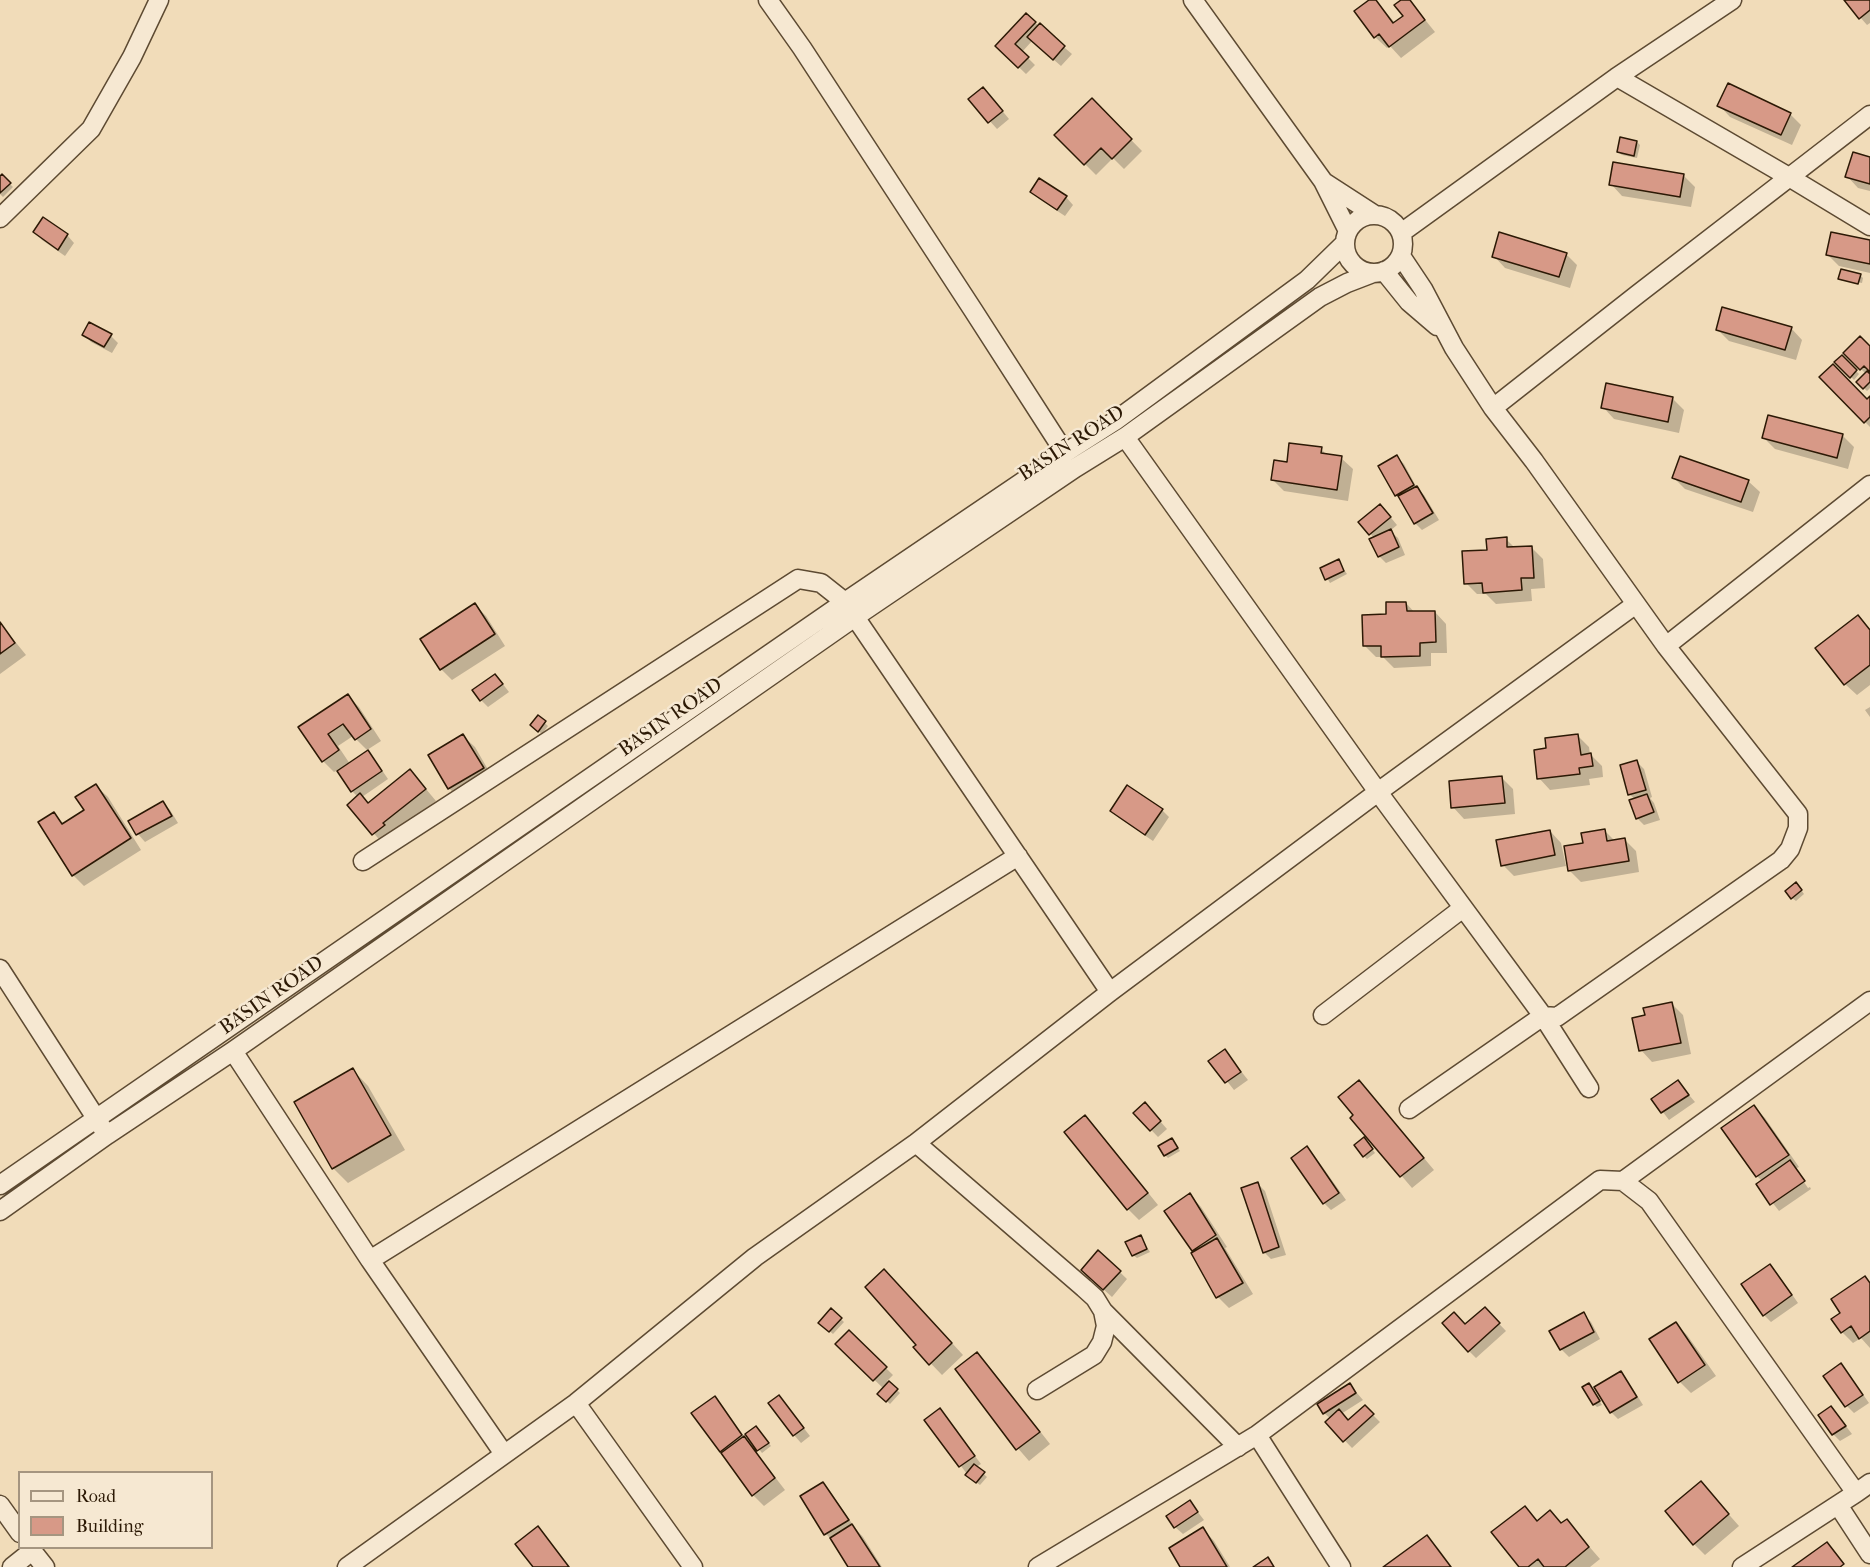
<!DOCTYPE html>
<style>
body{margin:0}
#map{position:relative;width:1870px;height:1567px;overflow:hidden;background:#f1dcb9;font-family:"IM FELL French Canon",serif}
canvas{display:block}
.legend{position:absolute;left:18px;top:1471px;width:195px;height:78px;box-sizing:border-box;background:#f6e8d2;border:2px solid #a59580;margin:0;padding:8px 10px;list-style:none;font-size:18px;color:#2c1905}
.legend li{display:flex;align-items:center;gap:12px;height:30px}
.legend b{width:30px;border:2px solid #a59580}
</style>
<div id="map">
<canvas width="1870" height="1567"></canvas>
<ul class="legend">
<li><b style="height:8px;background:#f6e8d2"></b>Road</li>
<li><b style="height:16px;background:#d79987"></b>Building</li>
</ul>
</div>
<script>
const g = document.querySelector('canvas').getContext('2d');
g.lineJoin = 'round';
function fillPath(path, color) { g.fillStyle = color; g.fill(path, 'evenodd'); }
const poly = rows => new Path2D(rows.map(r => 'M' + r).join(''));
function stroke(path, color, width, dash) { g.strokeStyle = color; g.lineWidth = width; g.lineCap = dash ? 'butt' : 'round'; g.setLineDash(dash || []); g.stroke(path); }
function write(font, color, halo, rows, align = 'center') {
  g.font = font + ' "IM FELL French Canon",serif'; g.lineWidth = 5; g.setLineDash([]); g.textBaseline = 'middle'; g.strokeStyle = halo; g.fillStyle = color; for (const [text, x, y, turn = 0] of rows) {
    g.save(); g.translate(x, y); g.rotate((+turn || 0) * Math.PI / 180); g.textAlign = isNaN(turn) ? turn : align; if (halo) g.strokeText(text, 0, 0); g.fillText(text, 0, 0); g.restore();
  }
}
fillPath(poly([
 [1371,0,1374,0,1384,10,1395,23,1405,16,1403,0,1409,0,1435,32,1401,58,1390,46,1387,48,1375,37],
 [1845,0,1870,0,1870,23,1867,25],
 [1026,15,1072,54,1061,66,1032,41,1022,52,1035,65,1026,74,997,46],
 [990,96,1009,119,997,129,970,99],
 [1092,100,1142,151,1124,169,1113,158,1096,175,1056,135],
 [1719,105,1790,114,1801,125,1792,145,1730,117],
 [1637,142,1640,145,1637,158,1622,155,1618,152],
 [1870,158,1870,191,1858,188,1847,176],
 [1683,175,1695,187,1691,207,1622,196,1611,184],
 [2,176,13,187,3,197,0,194,0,178],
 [1032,192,1066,197,1073,205,1065,216,1039,199],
 [44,219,67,235,74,243,65,256,42,240,35,232],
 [1870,242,1870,273,1839,266,1828,255],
 [1566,254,1577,265,1570,288,1505,268,1494,256],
 [1860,275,1863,278,1862,283,1842,279,1842,281,1840,279],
 [1791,328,1802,340,1796,360,1729,341,1717,329],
 [84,334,111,336,118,343,112,353,91,342],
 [1870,348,1870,388,1867,391,1858,382,1866,374,1845,353],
 [1842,357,1859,374,1854,380,1837,362],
 [1821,377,1867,401,1870,398,1870,427],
 [1673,399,1684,410,1679,433,1614,419,1603,407],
 [1842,435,1854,447,1848,469,1775,449,1764,438],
 [1321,449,1328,456,1341,458,1353,469,1348,501,1284,491,1273,480,1288,464],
 [1397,457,1404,464,1417,488,1424,495,1439,520,1422,530,1415,523,1402,501,1396,495],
 [1674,478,1748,481,1760,492,1753,512,1685,489],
 [1387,513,1397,525,1390,531,1398,538,1405,555,1386,563,1379,556,1375,539,1360,522],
 [1506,539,1516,549,1532,548,1543,559,1545,588,1531,589,1532,601,1496,604,1486,594,1477,594,1466,583,1489,551],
 [1338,561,1347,574,1330,583,1322,569],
 [1406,603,1415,613,1435,612,1446,624,1447,653,1431,653,1431,666,1394,668,1383,657,1376,657,1365,646,1388,615],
 [475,605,486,616,505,646,452,680,441,669],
 [1858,617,1870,629,1870,685,1857,695,1845,684],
 [0,623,26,655,0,674],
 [502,683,509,692,488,707,481,700],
 [348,696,359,707,381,741,367,750,353,736,338,746,350,764,368,752,375,760,388,779,362,797,369,804,421,783,436,801,393,835,384,845,349,805,358,797,352,791,338,770,334,772,323,761,300,727],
 [1870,707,1870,717,1865,710],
 [538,717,548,726,542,734,532,725],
 [463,736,475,747,494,780,460,800,449,788],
 [1578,736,1589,747,1590,754,1602,766,1603,777,1589,779,1590,785,1550,790,1539,778,1547,750],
 [1637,762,1644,769,1652,797,1650,798,1654,803,1660,820,1644,825,1637,818,1635,799,1630,795],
 [1501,777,1513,789,1515,814,1464,819,1453,807],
 [96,786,108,797,141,850,84,886,73,875,54,814,64,824,86,810],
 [163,803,170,810,178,823,145,842,138,834,130,821],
 [1162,810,1169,817,1153,841,1119,818,1111,811],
 [1604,830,1615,841,1624,839,1636,851,1639,872,1581,882,1569,870,1585,844],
 [1550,831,1561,843,1566,866,1514,876,1503,865],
 [1799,887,1804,894,1796,901,1792,898],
 [1671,1003,1683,1015,1691,1054,1652,1062,1641,1050,1647,1017],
 [1225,1051,1248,1080,1234,1090,1211,1061],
 [353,1070,368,1086,405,1150,348,1183,333,1168],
 [1678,1082,1695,1102,1669,1120,1653,1099],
 [1370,1094,1434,1170,1412,1188,1352,1118],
 [1754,1107,1765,1118,1799,1167,1795,1169,1808,1188,1810,1187,1811,1189,1779,1211,1758,1184,1762,1181,1757,1176],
 [1152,1112,1167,1129,1158,1137,1135,1113],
 [1085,1117,1096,1128,1158,1205,1139,1220,1128,1209],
 [1367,1142,1375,1153,1367,1159,1364,1156],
 [1175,1143,1180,1151,1168,1158,1165,1155],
 [1307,1148,1314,1155,1346,1200,1331,1210,1324,1203],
 [1258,1184,1265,1191,1286,1255,1271,1259,1264,1252],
 [1190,1195,1201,1207,1227,1247,1225,1248,1253,1294,1229,1308,1218,1297,1193,1250],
 [1141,1237,1150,1252,1137,1258,1133,1255],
 [1099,1252,1127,1279,1112,1297,1090,1277],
 [1770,1266,1777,1273,1798,1303,1771,1322,1764,1315],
 [1865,1277,1870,1283,1870,1348,1861,1338,1853,1343,1842,1332,1842,1313],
 [896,1282,963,1355,942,1375,915,1347,918,1345,883,1307],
 [1485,1309,1506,1331,1476,1358,1469,1351,1466,1326],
 [831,1310,844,1322,833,1334,820,1323],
 [1583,1314,1591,1322,1600,1339,1569,1357,1561,1349,1551,1332],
 [1676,1324,1687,1335,1716,1376,1691,1393,1680,1382],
 [849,1332,893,1375,887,1381,900,1393,890,1404,879,1394,884,1389,837,1344],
 [977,1354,988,1365,1050,1444,1029,1461,1003,1431],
 [1841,1365,1848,1373,1869,1403,1854,1413,1847,1406,1825,1376],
 [1621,1373,1628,1381,1643,1405,1618,1419,1611,1412],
 [1589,1384,1602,1405,1597,1407,1594,1404],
 [1350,1385,1363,1400,1341,1414,1349,1421,1365,1407,1380,1422,1352,1448,1327,1422,1331,1419,1324,1413],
 [779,1397,810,1436,801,1443,794,1435],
 [715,1398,722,1405,748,1442,785,1490,764,1506,753,1495,721,1451],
 [1831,1407,1852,1434,1840,1441,1833,1434],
 [940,1410,981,1464,976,1467,987,1477,980,1485,970,1478,961,1466,927,1420],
 [759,1431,771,1446,762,1453,747,1434],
 [1701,1483,1739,1526,1705,1555,1694,1544],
 [822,1484,830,1491,855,1528,863,1537,882,1567,850,1567,833,1541,826,1534],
 [1190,1502,1204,1520,1183,1534,1175,1527],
 [1524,1508,1538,1522,1550,1512,1562,1524,1567,1521,1600,1559,1590,1567,1521,1567],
 [538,1528,549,1540,570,1567,534,1567],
 [1203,1529,1214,1541,1230,1567,1182,1567],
 [1427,1537,1438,1548,1452,1567,1386,1567]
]), '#0003');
const building = poly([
 [1369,0,1376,0,1393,23,1403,16,1394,5,1401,0,1410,0,1425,20,1389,47,1379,34,1374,38,1354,11,1369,0],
 [1844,0,1870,0,1870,10,1859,19,1844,0],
 [1026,13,1036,22,1015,44,1029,57,1018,68,995,46,1026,13],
 [1040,23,1065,46,1053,60,1027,37,1040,23],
 [1728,83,1791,113,1781,135,1717,106,1728,83],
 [983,87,1003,111,988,123,968,99,983,87],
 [1092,98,1132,139,1112,159,1101,148,1084,165,1054,135,1092,98],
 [1620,137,1637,141,1634,156,1617,152,1620,137],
 [1853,152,1870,157,1870,184,1845,177,1853,152],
 [1613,162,1684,174,1680,197,1609,185,1613,162],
 [2,174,11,183,0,193,0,176,2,174],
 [1039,178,1067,196,1057,210,1030,192,1039,178],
 [43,217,68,234,58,250,33,232,43,217],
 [1499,232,1567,253,1559,277,1492,257,1499,232],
 [1831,232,1870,240,1870,264,1826,255,1831,232],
 [1841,269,1861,274,1858,284,1838,279,1841,269],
 [1722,307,1792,327,1785,350,1716,330,1722,307],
 [89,322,112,334,104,347,82,335,89,322],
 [1860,336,1870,346,1870,372,1864,366,1860,370,1843,353,1860,336],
 [1842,355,1857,370,1850,378,1834,362,1842,355],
 [1833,364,1867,399,1870,396,1870,417,1864,423,1819,377,1833,364],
 [1867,371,1870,374,1870,382,1863,389,1856,382,1867,371],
 [1606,383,1673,397,1668,422,1601,408,1606,383],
 [1768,415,1843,434,1837,458,1762,438,1768,415],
 [1289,443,1322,447,1321,453,1342,456,1337,490,1271,480,1274,460,1287,462,1289,443],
 [1397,455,1414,485,1395,496,1378,466,1397,455],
 [1680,456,1749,480,1741,502,1672,478,1680,456],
 [1417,486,1433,513,1414,524,1398,496,1417,486],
 [1380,504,1391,517,1369,535,1358,522,1380,504],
 [1391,529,1399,547,1378,557,1369,539,1391,529],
 [1507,537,1507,547,1532,546,1534,578,1521,578,1522,590,1483,593,1482,583,1464,584,1462,551,1487,550,1486,539,1507,537],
 [1339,559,1344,571,1325,580,1320,568,1339,559],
 [1386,602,1406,602,1407,611,1435,611,1436,642,1420,643,1420,656,1381,657,1381,646,1363,646,1362,615,1386,614,1386,602],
 [475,603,495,634,440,670,420,639,475,603],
 [1858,615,1870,630,1870,665,1844,685,1815,648,1858,615],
 [0,622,15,643,0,654,0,622],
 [495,674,503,684,480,701,472,690,495,674],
 [348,694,371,729,355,740,343,724,328,734,339,750,322,762,298,727,348,694],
 [538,715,546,721,538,732,530,725,538,715],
 [463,734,484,768,448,789,428,755,463,734],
 [1578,734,1581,755,1591,753,1593,766,1579,768,1580,774,1537,779,1534,750,1546,748,1545,738,1578,734],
 [368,750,382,771,351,792,337,771,368,750],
 [1637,760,1646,790,1628,795,1620,765,1637,760],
 [410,769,426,789,383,823,385,825,372,835,347,805,360,793,368,803,410,769],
 [1502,776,1505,803,1451,808,1449,781,1502,776],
 [96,784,131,838,72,876,38,822,54,812,62,824,84,810,75,797,96,784],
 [1127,785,1163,809,1145,835,1110,811,1127,785],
 [1647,794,1654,812,1636,819,1629,800,1647,794],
 [163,801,172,816,136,835,128,821,163,801],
 [1605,829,1607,841,1625,838,1629,861,1568,871,1564,846,1583,843,1581,833,1605,829],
 [1550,830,1555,855,1501,866,1496,840,1550,830],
 [1796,882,1802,890,1791,899,1785,891,1796,882],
 [1672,1002,1681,1043,1639,1051,1632,1018,1645,1015,1643,1008,1672,1002],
 [1225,1049,1241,1072,1225,1083,1208,1061,1225,1049],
 [353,1068,391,1135,332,1169,294,1102,353,1068],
 [1359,1080,1424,1158,1400,1177,1350,1118,1353,1115,1338,1097,1359,1080],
 [1678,1080,1689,1095,1661,1113,1651,1099,1678,1080],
 [1145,1102,1161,1121,1150,1131,1133,1113,1145,1102],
 [1754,1105,1789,1155,1756,1177,1721,1128,1754,1105],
 [1085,1115,1148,1193,1127,1210,1064,1132,1085,1115],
 [1364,1137,1373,1149,1363,1157,1354,1145,1364,1137],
 [1172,1138,1178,1148,1164,1156,1158,1146,1172,1138],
 [1307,1146,1339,1193,1323,1204,1291,1158,1307,1146],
 [1790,1160,1805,1181,1770,1205,1756,1184,1790,1160],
 [1258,1182,1279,1247,1263,1253,1241,1188,1258,1182],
 [1190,1193,1216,1235,1192,1251,1164,1211,1190,1193],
 [1141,1235,1147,1249,1132,1256,1125,1242,1141,1235],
 [1217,1238,1243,1283,1216,1298,1191,1253,1217,1238],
 [1098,1250,1121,1271,1103,1290,1081,1270,1098,1250],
 [1770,1264,1792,1295,1763,1316,1741,1284,1770,1264],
 [884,1269,952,1343,929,1365,913,1347,916,1345,865,1287,884,1269],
 [1865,1276,1870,1283,1870,1331,1859,1339,1851,1326,1841,1333,1831,1319,1840,1313,1831,1299,1865,1276],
 [1485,1307,1500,1323,1468,1352,1442,1323,1454,1312,1465,1324,1485,1307],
 [831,1308,842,1318,829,1332,818,1323,831,1308],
 [1584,1312,1594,1332,1560,1350,1549,1331,1584,1312],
 [1676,1322,1705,1365,1678,1383,1649,1339,1676,1322],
 [849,1330,887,1367,873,1381,835,1344,849,1330],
 [977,1352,1040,1432,1016,1450,955,1369,977,1352],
 [1841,1363,1863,1395,1845,1407,1823,1376,1841,1363],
 [1621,1371,1637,1397,1610,1413,1594,1387,1621,1371],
 [889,1381,898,1389,886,1402,877,1394,889,1381],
 [1350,1383,1356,1393,1323,1414,1317,1404,1350,1383],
 [1589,1383,1600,1401,1593,1405,1582,1387,1589,1383],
 [779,1395,804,1428,793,1436,768,1403,779,1395],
 [715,1396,742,1435,720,1452,691,1413,715,1396],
 [1365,1405,1374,1414,1343,1442,1325,1422,1339,1409,1348,1420,1365,1405],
 [1831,1406,1846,1426,1832,1435,1818,1415,1831,1406],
 [940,1408,975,1456,959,1467,924,1420,940,1408],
 [756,1426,769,1443,757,1451,745,1434,756,1426],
 [744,1436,775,1478,752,1496,721,1453,744,1436],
 [974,1464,985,1472,976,1483,965,1475,974,1464],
 [1701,1481,1729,1514,1693,1545,1665,1511,1701,1481],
 [823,1482,849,1520,824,1535,800,1496,823,1482],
 [1190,1500,1198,1512,1174,1528,1166,1516,1190,1500],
 [1525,1506,1537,1521,1550,1510,1561,1523,1567,1519,1589,1547,1565,1567,1544,1567,1538,1559,1528,1567,1519,1567,1491,1532,1525,1506],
 [852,1524,880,1567,848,1567,830,1538,852,1524],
 [538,1526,569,1567,533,1567,515,1544,538,1526],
 [1203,1527,1227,1567,1180,1567,1169,1548,1203,1527],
 [1427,1535,1451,1567,1383,1567,1427,1535],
 [1827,1542,1844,1564,1840,1567,1792,1567,1827,1542],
 [1268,1557,1274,1567,1253,1567,1268,1557]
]);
fillPath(building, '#d79987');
stroke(building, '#2c1905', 1.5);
const minor = poly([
 [768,0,802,48,973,310,1065,453],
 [1193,0,1323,181,1348,231],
 [1617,77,1789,177,1870,226],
 [1324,182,1375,215],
 '1345 244a29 29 0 1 1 58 0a29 29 0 1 1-58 0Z',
 [0,218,91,129,132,57,159,0],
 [1401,233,1617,77,1732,0],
 [1401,256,1423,289,1454,348,1493,408,1534,461,1666,646,1798,814,1798,828,1790,849,1781,860,1557,1017,1543,1016,1409,1109],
 [1384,271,1409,302,1437,326],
 [1493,408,1638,294,1870,115],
 [1125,437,1378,792,1543,1016,1589,1088],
 [855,617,1110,992],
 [1666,646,1870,485],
 [363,861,798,579,821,583,845,602],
 [0,969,103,1129],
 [1323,1015,1463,908],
 [233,1051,370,1260,504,1454],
 [916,1143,1084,1288,1095,1298,1103,1311,1106,1326,1102,1342,1094,1355,1037,1390],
 [1623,1181,1870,1001],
 [0,1185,845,602,1065,453,1115,421,1307,280,1345,243],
 [0,1211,107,1135,233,1051,855,617,1075,468,1125,437,1320,297,1347,283,1373,273],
 [370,1260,1018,856],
 [1103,1311,1238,1447],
 [576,1403,693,1567],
 [1257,1435,1341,1567],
 [0,1505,20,1533],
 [1838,1505,1870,1554],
 [30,1548,45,1567],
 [12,1567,32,1551],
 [347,1567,576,1403,755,1257,916,1143,1110,992,1378,792,1636,604],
 [1038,1567,1257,1435,1600,1180,1623,1181,1649,1201,1856,1493,1870,1483],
 [1742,1567,1856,1493]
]);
stroke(minor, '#5d4a32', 21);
stroke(minor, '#f6e8d2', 18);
write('20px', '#2c1905', '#f6e8d2', [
 ["BASIN ROAD",1072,444,-33],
 ["BASIN ROAD",671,718,-35],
 ["BASIN ROAD",272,996,-35]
]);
</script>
